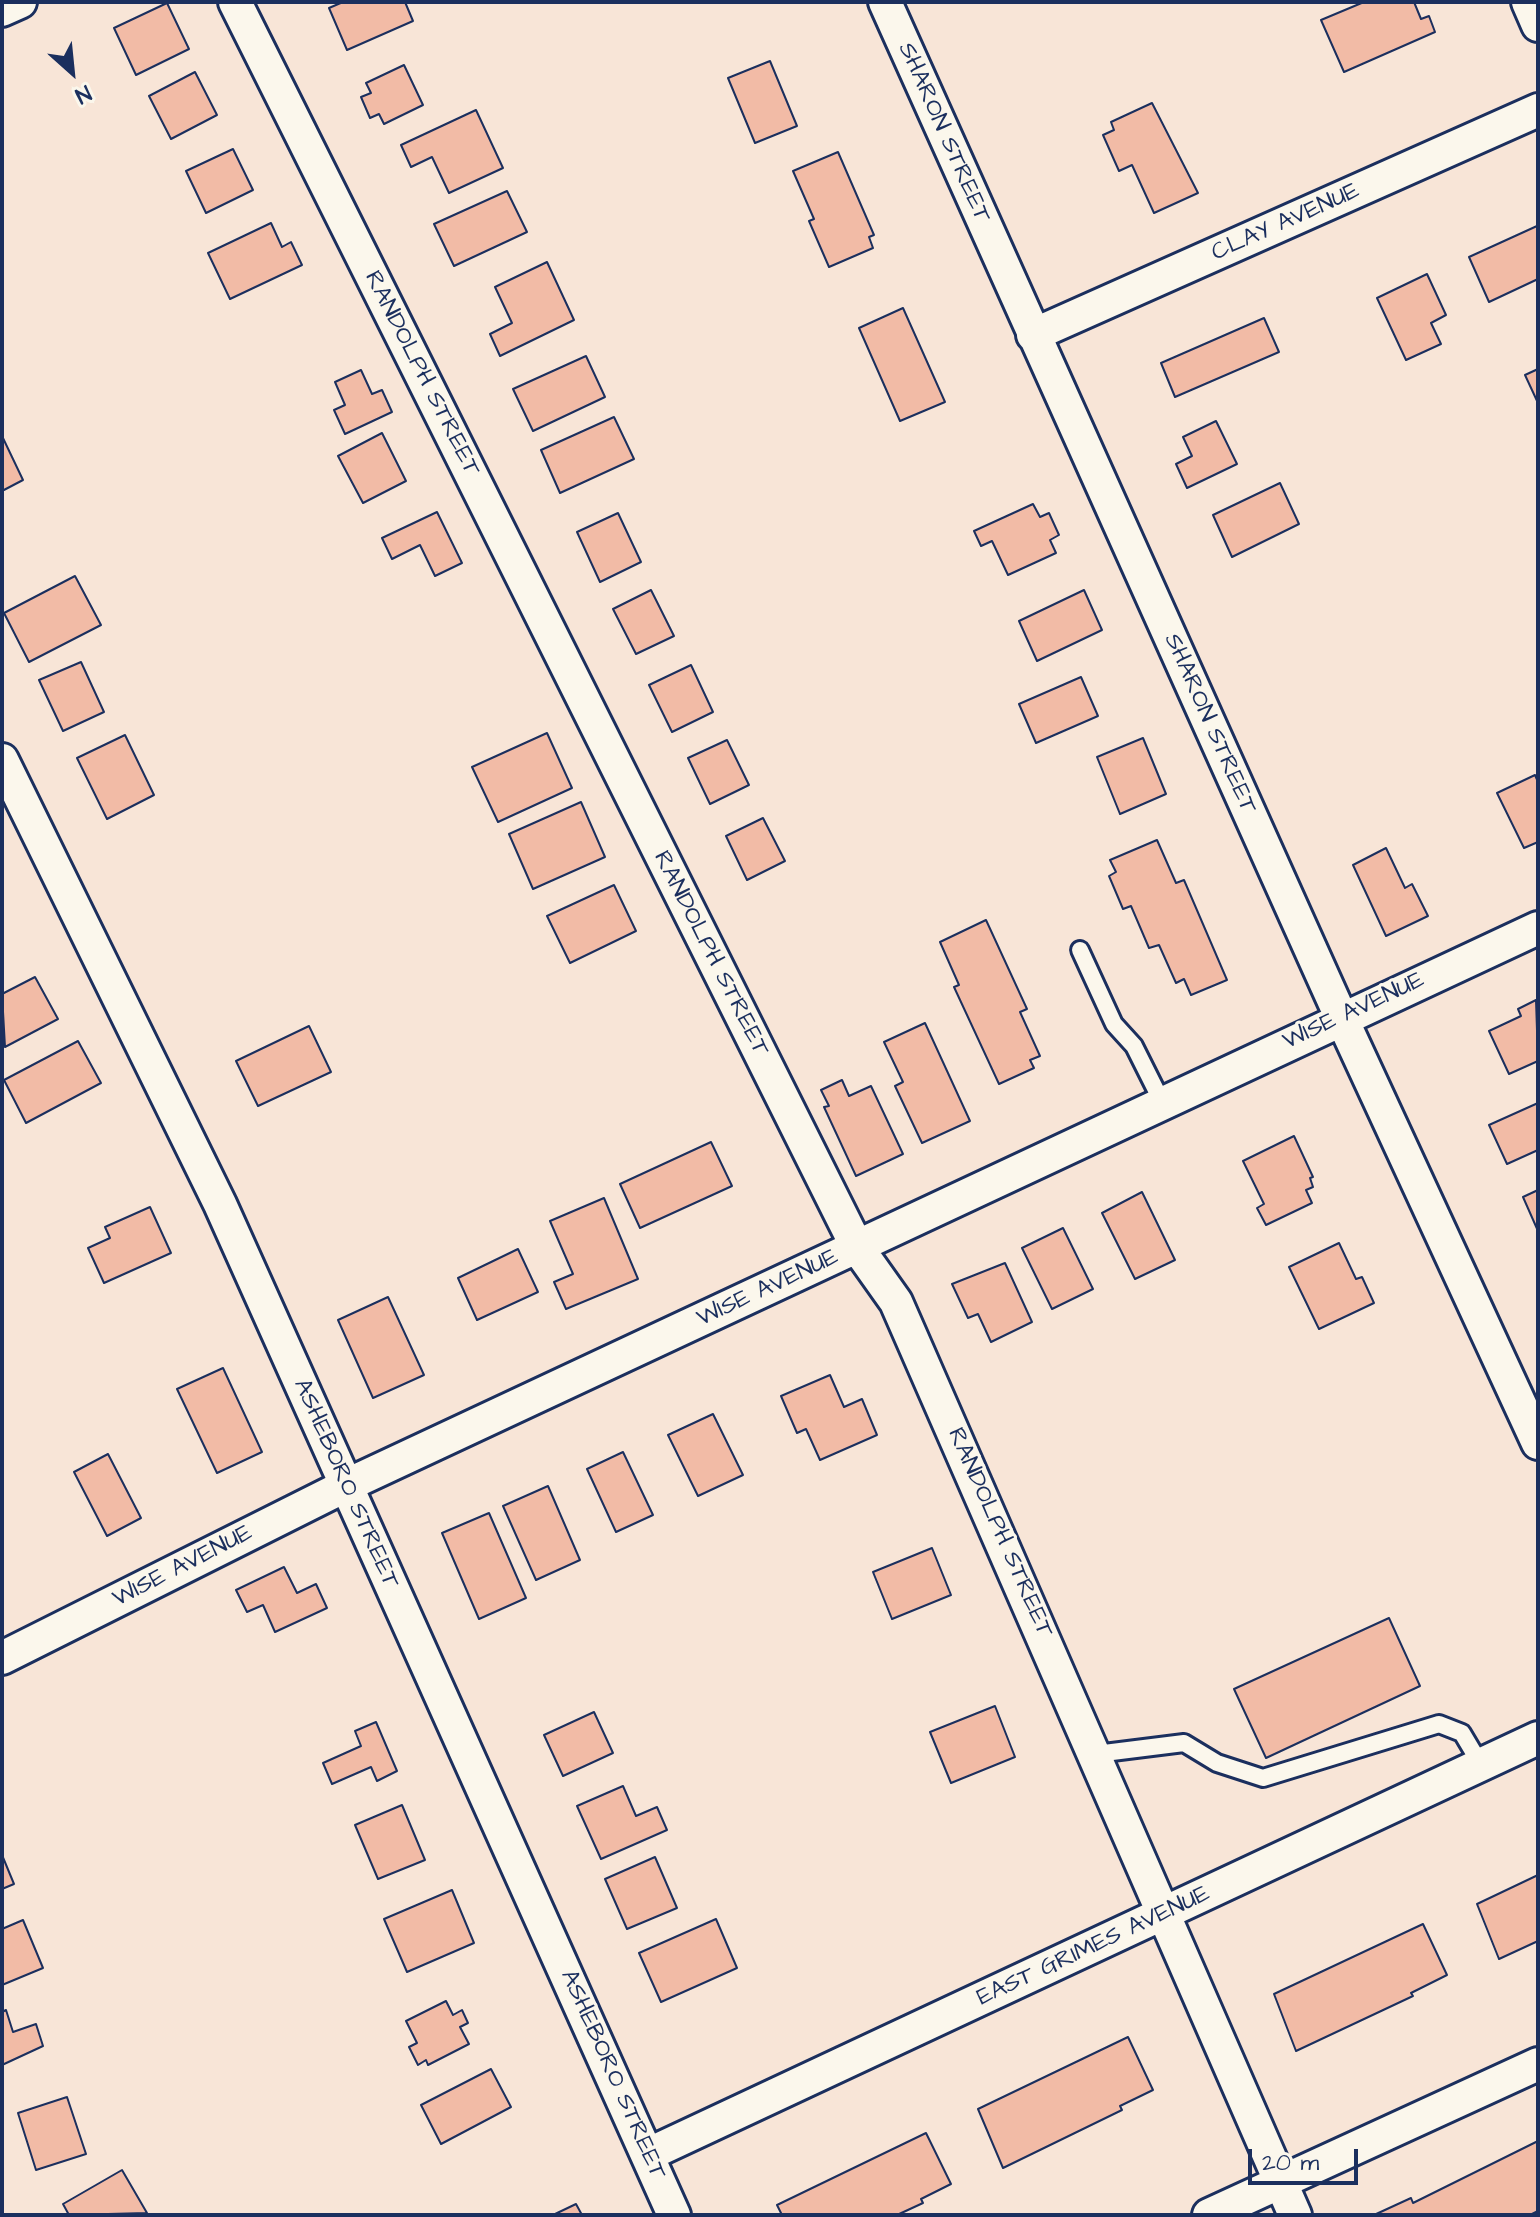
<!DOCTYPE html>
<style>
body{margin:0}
#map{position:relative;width:1540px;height:2217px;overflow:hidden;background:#f8e5d7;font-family:"Architects Daughter",sans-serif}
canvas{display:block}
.frame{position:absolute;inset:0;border:4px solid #1b2f5e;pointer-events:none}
.north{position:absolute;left:32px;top:32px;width:80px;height:80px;-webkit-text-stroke:6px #fbf7ec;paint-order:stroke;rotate:153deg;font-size:22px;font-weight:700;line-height:32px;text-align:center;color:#1b2f5e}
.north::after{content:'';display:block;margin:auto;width:28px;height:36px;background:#1b2f5e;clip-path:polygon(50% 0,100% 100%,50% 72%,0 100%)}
.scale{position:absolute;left:1248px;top:2149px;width:110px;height:36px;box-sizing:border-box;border:4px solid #1b2f5e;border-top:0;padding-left:10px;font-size:24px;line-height:28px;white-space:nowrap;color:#1b2f5e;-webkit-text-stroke:6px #fbf7ec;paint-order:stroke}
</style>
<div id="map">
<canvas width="1540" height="2217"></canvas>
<div class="frame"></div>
<div class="north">N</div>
<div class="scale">20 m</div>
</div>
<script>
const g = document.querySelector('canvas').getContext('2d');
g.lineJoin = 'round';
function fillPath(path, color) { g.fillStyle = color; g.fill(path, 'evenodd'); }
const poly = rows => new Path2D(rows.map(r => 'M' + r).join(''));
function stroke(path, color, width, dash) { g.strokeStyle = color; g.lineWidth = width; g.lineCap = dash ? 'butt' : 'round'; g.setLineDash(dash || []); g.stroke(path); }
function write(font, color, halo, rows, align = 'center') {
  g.font = font + ' "Architects Daughter",sans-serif'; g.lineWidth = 6; g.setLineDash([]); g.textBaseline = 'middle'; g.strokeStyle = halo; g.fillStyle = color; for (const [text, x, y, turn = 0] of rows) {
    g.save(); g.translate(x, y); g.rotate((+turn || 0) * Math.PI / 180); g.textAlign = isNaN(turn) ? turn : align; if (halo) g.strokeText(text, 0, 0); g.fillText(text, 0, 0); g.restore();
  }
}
const building = poly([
 [343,2,405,2,413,21,347,50,329,8,343,2],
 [1364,2,1414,2,1421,19,1429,16,1435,32,1344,72,1321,20,1364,2],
 [167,3,189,49,136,75,114,28,167,3],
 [770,61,797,126,755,143,728,78,770,61],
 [404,65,423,105,384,124,379,114,370,118,361,97,371,93,366,83,404,65],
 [195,72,217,115,171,139,149,96,195,72],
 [1152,103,1198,193,1154,213,1132,165,1119,171,1103,135,1114,130,1111,122,1152,103],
 [476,110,503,168,449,193,432,157,411,167,401,145,476,110],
 [233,149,253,190,206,213,186,171,233,149],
 [838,152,874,235,869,237,873,248,829,267,809,221,814,219,793,171,838,152],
 [507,191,527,232,454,266,434,224,507,191],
 [271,223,282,247,291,242,302,265,230,299,208,253,271,223],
 [1537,226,1538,279,1489,302,1469,257,1537,226],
 [547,262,574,320,500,356,490,334,512,323,495,287,547,262],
 [1427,274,1446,315,1431,323,1441,344,1406,360,1377,298,1427,274],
 [903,308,945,402,900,421,859,328,903,308],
 [1264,318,1279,352,1175,397,1161,363,1264,318],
 [586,356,605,397,533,431,513,389,586,356],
 [1538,369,1538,403,1525,375,1538,369],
 [361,370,372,394,382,390,392,412,345,434,334,410,345,405,335,382,361,370],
 [614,417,634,459,560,493,541,450,614,417],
 [1216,421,1237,464,1187,488,1176,464,1192,456,1183,437,1216,421],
 [382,433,406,481,363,503,338,456,382,433],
 [2,436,23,480,2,491,2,436],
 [1280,483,1299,524,1232,557,1213,515,1280,483],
 [1033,504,1040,517,1049,513,1059,535,1050,540,1056,553,1008,575,992,541,981,546,974,531,1033,504],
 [437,512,462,563,435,576,420,545,392,559,382,538,437,512],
 [618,513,641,562,600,582,577,532,618,513],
 [75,576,101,625,29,662,4,613,75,576],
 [651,590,674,636,636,654,613,609,651,590],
 [1084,590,1102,630,1037,661,1019,621,1084,590],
 [81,662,104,712,63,731,39,680,81,662],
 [691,665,713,712,672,732,649,685,691,665],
 [1081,677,1098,716,1036,743,1019,704,1081,677],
 [547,733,572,788,498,822,472,767,547,733],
 [125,735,154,795,107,819,77,758,125,735],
 [1143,738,1166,794,1120,814,1097,757,1143,738],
 [727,740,749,785,710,804,688,758,727,740],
 [1535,775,1538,782,1538,842,1524,848,1497,793,1535,775],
 [581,802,605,857,533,889,509,834,581,802],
 [763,818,785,861,747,880,726,836,763,818],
 [1157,840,1176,883,1184,880,1227,980,1191,995,1184,979,1176,983,1159,945,1149,948,1131,906,1123,909,1109,876,1116,872,1110,860,1157,840],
 [1386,848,1405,888,1412,884,1428,916,1386,936,1353,865,1386,848],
 [614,885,636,931,570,963,547,916,614,885],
 [986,920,1027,1009,1020,1012,1040,1056,1030,1060,1034,1068,999,1084,954,987,959,985,940,942,986,920],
 [35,977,58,1019,5,1047,2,994,35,977],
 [1536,1000,1538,1061,1509,1074,1489,1031,1521,1016,1518,1009,1536,1000],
 [925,1023,970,1121,922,1143,895,1086,903,1082,884,1042,925,1023],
 [309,1026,331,1072,258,1106,236,1061,309,1026],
 [78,1041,101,1083,26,1123,4,1080,78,1041],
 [842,1080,849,1096,871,1086,903,1154,856,1176,824,1107,829,1106,821,1090,842,1080],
 [1538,1103,1538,1150,1507,1164,1489,1125,1538,1103],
 [1294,1136,1313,1177,1310,1178,1313,1187,1306,1190,1312,1203,1266,1225,1257,1208,1264,1204,1243,1161,1294,1136],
 [711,1142,732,1186,640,1228,620,1184,711,1142],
 [1538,1190,1538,1231,1523,1197,1538,1190],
 [1142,1192,1175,1260,1135,1279,1102,1213,1142,1192],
 [604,1198,638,1279,566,1309,554,1282,573,1274,550,1221,604,1198],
 [150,1207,171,1253,104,1283,88,1248,110,1238,105,1227,150,1207],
 [1063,1228,1093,1289,1052,1309,1022,1248,1063,1228],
 [1339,1243,1356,1279,1362,1277,1374,1303,1319,1329,1289,1267,1339,1243],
 [518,1249,538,1292,477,1320,458,1278,518,1249],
 [1005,1263,1032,1322,991,1342,978,1314,968,1318,952,1284,1005,1263],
 [388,1297,424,1375,373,1398,338,1320,388,1297],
 [223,1368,262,1452,217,1473,177,1389,223,1368],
 [830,1375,844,1407,862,1399,877,1435,820,1460,806,1429,797,1433,781,1396,830,1375],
 [713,1414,743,1475,698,1496,668,1435,713,1414],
 [623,1452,653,1515,616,1532,587,1469,623,1452],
 [108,1454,141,1518,107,1536,74,1472,108,1454],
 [548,1486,580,1560,536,1580,503,1506,548,1486],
 [489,1513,526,1598,479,1619,442,1533,489,1513],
 [932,1548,951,1595,892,1619,873,1572,932,1548],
 [284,1567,297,1593,316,1584,327,1608,275,1632,263,1605,247,1612,236,1590,284,1567],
 [1389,1618,1420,1686,1266,1758,1234,1689,1389,1618],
 [995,1706,1015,1757,951,1783,930,1732,995,1706],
 [594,1712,613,1753,563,1776,544,1735,594,1712],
 [376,1722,397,1771,377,1781,371,1767,332,1784,323,1763,361,1746,355,1731,376,1722],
 [623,1786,636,1816,657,1807,667,1830,601,1859,577,1806,623,1786],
 [402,1805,425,1860,378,1879,355,1825,402,1805],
 [2,1855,14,1884,2,1889,2,1855],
 [655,1857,677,1908,627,1929,605,1879,655,1857],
 [1538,1875,1538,1941,1499,1959,1477,1904,1538,1875],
 [452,1890,474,1943,407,1972,384,1919,452,1890],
 [716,1919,737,1968,661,2002,639,1953,716,1919],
 [23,1920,43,1968,2,1985,2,1929,23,1920],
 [1423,1924,1447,1975,1411,1993,1413,1996,1296,2051,1274,1994,1423,1924],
 [446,2001,453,2015,462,2010,468,2023,460,2027,469,2044,428,2065,426,2060,418,2065,409,2047,417,2043,406,2021,446,2001],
 [6,2010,13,2032,36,2024,43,2046,2,2065,2,2012,6,2010],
 [1128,2037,1153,2090,1120,2106,1122,2110,1003,2168,978,2109,1128,2037],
 [491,2069,511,2107,441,2144,421,2105,491,2069],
 [67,2097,86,2154,36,2170,18,2113,67,2097],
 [926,2133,951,2184,921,2199,923,2203,897,2215,782,2215,777,2205,926,2133],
 [1538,2141,1538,2211,1530,2215,1374,2215,1411,2198,1413,2203,1538,2141],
 [122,2170,147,2213,69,2215,63,2204,122,2170],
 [576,2204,582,2215,553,2215,576,2204]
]);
fillPath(building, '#f2bba6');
stroke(building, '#1b2f5e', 2);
const lane = poly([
 [1080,950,1114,1024,1134,1046,1162,1102],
 [1096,1754,1184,1743,1217,1763,1263,1778,1439,1724,1462,1733,1481,1765]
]);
const street = poly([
 [235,2,857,1247,896,1302,1295,2215],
 [885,2,1341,1017,1538,1443],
 [1528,2,1538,25],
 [2,10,20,2],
 [1033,335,1538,110],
 [2,760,220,1204,674,2215],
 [2,1658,345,1486,1538,928],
 [649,2154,1538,1738],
 [1209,2215,1538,2064]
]);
stroke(lane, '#1b2f5e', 22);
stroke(street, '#1b2f5e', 38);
stroke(lane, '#fbf7ec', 16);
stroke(street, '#fbf7ec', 32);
write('24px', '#1b2f5e', '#fbf7ec', [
 ["SHARON STREET",943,133,66],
 ["CLAY AVENUE",1286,223,-24],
 ["RANDOLPH STREET",421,374,63],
 ["SHARON STREET",1209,724,66],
 ["RANDOLPH STREET",710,954,63],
 ["WISE AVENUE",1354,1012,-25],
 ["WISE AVENUE",768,1289,-25],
 ["ASHEBORO STREET",345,1484,66],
 ["RANDOLPH STREET",999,1533,66],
 ["WISE AVENUE",183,1567,-27],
 ["EAST GRIMES AVENUE",1094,1947,-25],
 ["ASHEBORO STREET",612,2075,66]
]);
</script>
